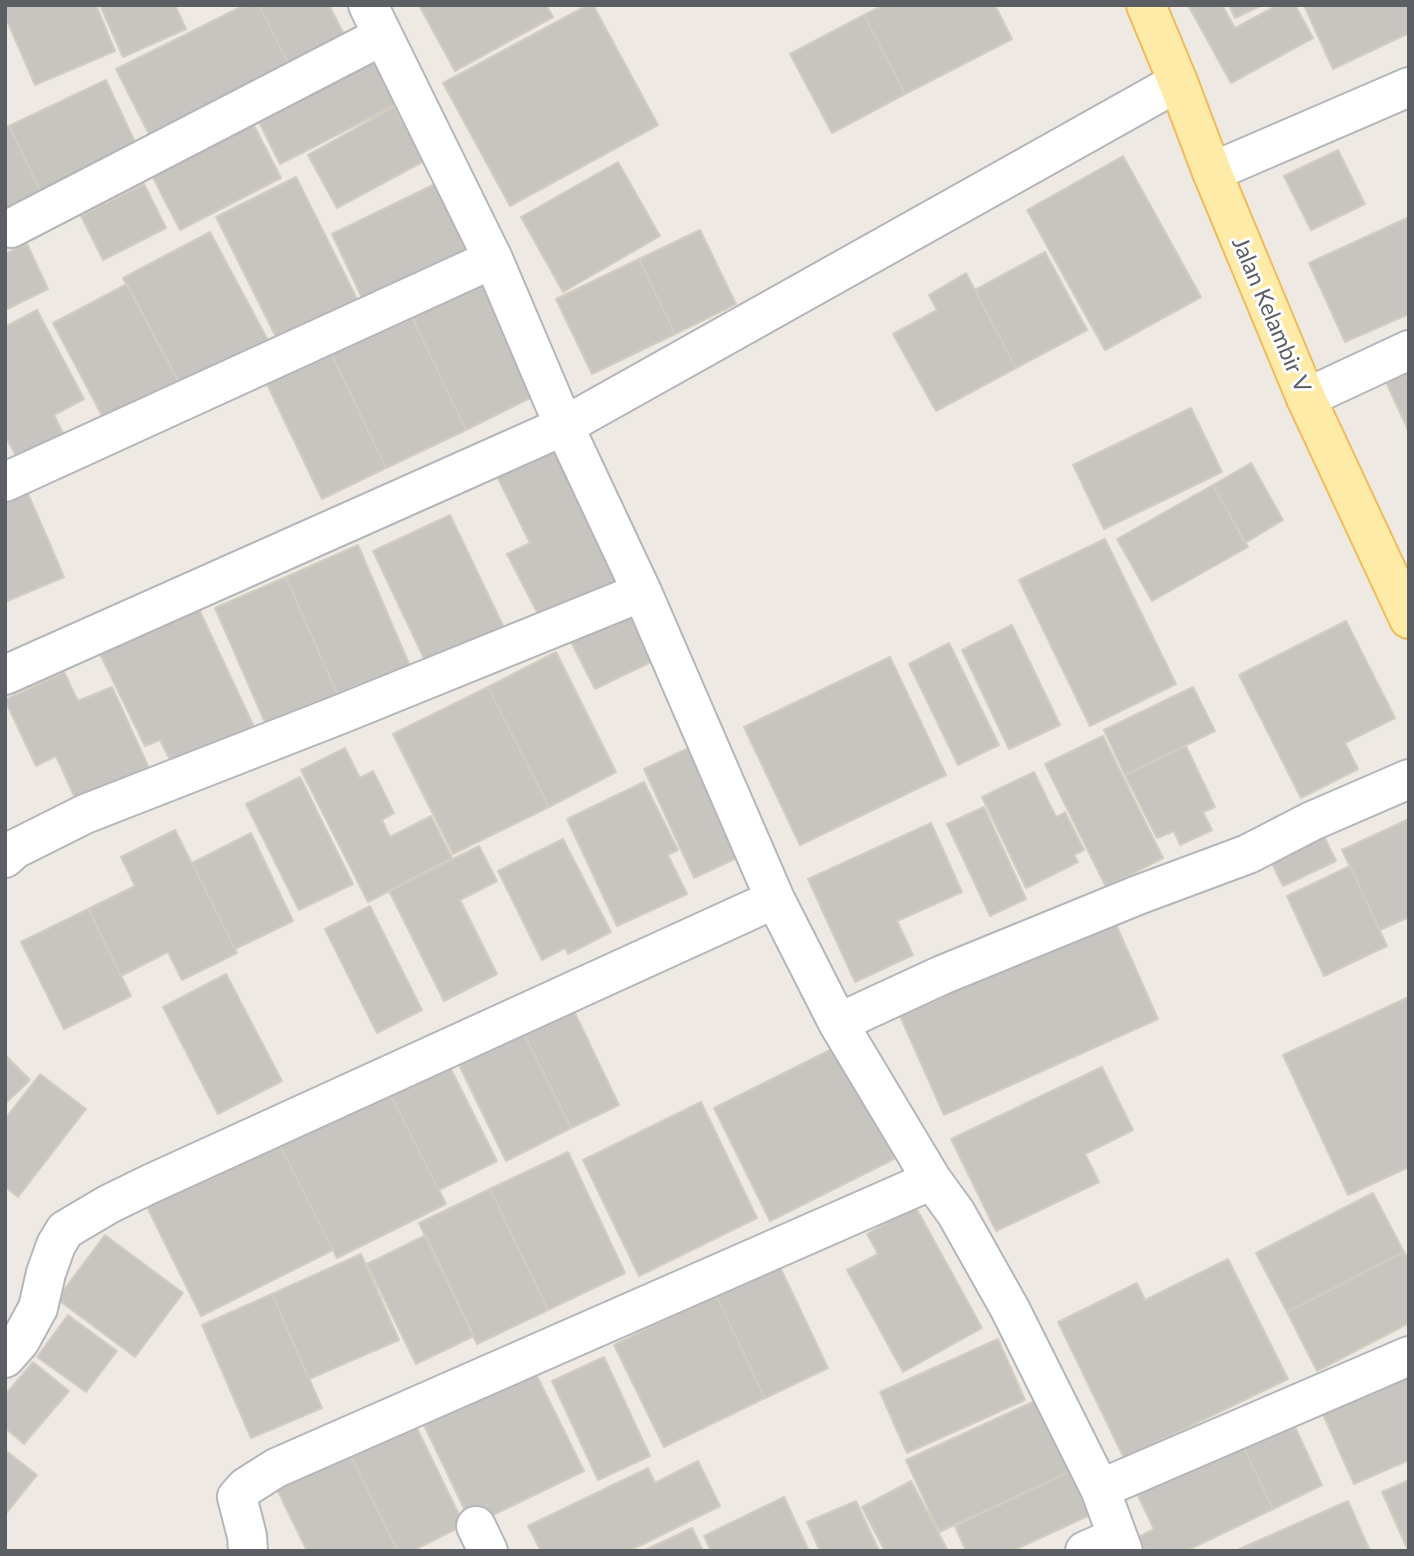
<!DOCTYPE html>
<style>
body{margin:0}
#map{position:relative;width:1414px;height:1556px;overflow:hidden;background:#eeeae3;font-family:Lato,sans-serif}
canvas{display:block}
.frame{position:absolute;inset:0;border:7px solid #5b5f63;pointer-events:none}
</style>
<div id="map">
<canvas width="1414" height="1556"></canvas>
<div class="frame"></div>
</div>
<script>
const g = document.querySelector('canvas').getContext('2d');
g.lineJoin = 'round';
function fillPath(path, color) { g.fillStyle = color; g.fill(path, 'evenodd'); }
const poly = rows => new Path2D(rows.map(r => 'M' + r).join(''));
function stroke(path, color, width, dash) { g.strokeStyle = color; g.lineWidth = width; g.lineCap = dash ? 'butt' : 'round'; g.setLineDash(dash || []); g.stroke(path); }
function write(font, color, halo, rows, align = 'center') {
  g.font = font + ' Lato,sans-serif'; g.lineWidth = 6; g.setLineDash([]); g.textBaseline = 'middle'; g.strokeStyle = halo; g.fillStyle = color; for (const [text, x, y, turn = 0] of rows) {
    g.save(); g.translate(x, y); g.rotate((+turn || 0) * Math.PI / 180); g.textAlign = isNaN(turn) ? turn : align; if (halo) g.strokeText(text, 0, 0); g.fillText(text, 0, 0); g.restore();
  }
}
const building = poly([
 [5,5,96,5,115,51,35,85,5,16,5,5],
 [100,5,175,5,186,29,123,57,100,5],
 [245,5,259,5,291,70,152,140,116,69,245,5],
 [259,5,329,5,348,42,291,70,259,5],
 [423,5,546,5,553,17,455,71,420,7,423,5],
 [588,5,593,5,658,125,510,206,443,83,588,5],
 [884,5,995,5,1012,39,905,94,864,15,884,5],
 [1188,5,1222,5,1235,28,1278,5,1295,5,1313,38,1231,83,1188,5],
 [1229,5,1262,5,1235,18,1229,5],
 [1304,5,1409,5,1409,33,1333,69,1304,5],
 [864,15,905,94,832,133,790,54,864,15],
 [376,45,405,100,280,164,252,108,376,45],
 [106,80,142,157,46,203,9,126,106,80],
 [394,107,424,161,337,208,308,155,394,107],
 [247,112,281,178,180,230,146,164,247,112],
 [9,126,46,203,5,222,5,127,9,126],
 [1338,150,1365,204,1311,230,1284,176,1338,150],
 [1123,156,1201,297,1105,350,1027,210,1123,156],
 [618,162,660,236,563,292,521,217,618,162],
 [296,177,362,309,282,349,216,217,296,177],
 [144,184,166,228,103,260,81,216,144,184],
 [435,184,467,251,364,302,332,234,435,184],
 [1409,217,1409,314,1345,342,1309,263,1409,217],
 [700,230,736,304,675,334,639,259,700,230],
 [210,232,270,344,183,390,123,278,210,232],
 [27,244,48,289,5,310,5,254,27,244],
 [1045,252,1087,330,1016,368,975,290,1045,252],
 [639,259,675,334,592,374,556,299,639,259],
 [966,273,1016,368,936,411,893,334,937,310,929,295,966,273],
 [482,276,538,394,466,430,409,311,482,276],
 [127,284,179,382,105,421,53,323,127,284],
 [37,310,84,399,54,415,66,439,20,463,5,436,5,322,7,326,37,310],
 [409,311,466,430,386,468,329,349,409,311],
 [329,349,386,468,322,499,265,380,329,349],
 [1409,356,1409,432,1380,369,1409,356],
 [1191,408,1222,472,1104,529,1073,465,1191,408],
 [550,441,621,580,541,620,507,554,530,543,494,470,550,441],
 [1251,463,1283,520,1245,543,1213,485,1251,463],
 [1213,485,1248,547,1152,601,1117,539,1213,485],
 [26,489,64,577,5,602,5,498,26,489],
 [450,515,507,634,430,671,373,551,450,515],
 [1105,539,1176,684,1090,726,1019,580,1105,539],
 [358,545,413,673,342,705,286,577,358,545],
 [286,577,342,705,271,736,215,608,286,577],
 [197,605,255,729,174,768,160,740,145,746,99,652,197,605],
 [630,605,657,659,595,689,568,636,630,605],
 [1346,621,1395,718,1345,743,1358,769,1301,798,1239,675,1346,621],
 [1012,625,1060,725,1009,749,962,650,1012,625],
 [949,643,999,745,958,765,909,664,949,643],
 [556,652,616,772,549,807,488,687,556,652],
 [890,657,946,775,800,845,744,727,890,657],
 [64,672,78,701,112,687,153,777,81,811,56,756,36,766,5,700,64,672],
 [488,687,549,807,453,854,393,734,488,687],
 [1193,687,1215,731,1125,775,1104,730,1193,687],
 [1103,736,1163,858,1106,887,1045,764,1103,736],
 [693,746,743,855,694,878,644,769,693,746],
 [1186,746,1215,807,1203,812,1212,830,1180,845,1174,831,1157,838,1125,775,1186,746],
 [345,748,360,778,373,771,394,813,382,820,390,837,431,816,452,858,368,902,301,770,345,748],
 [1034,772,1056,817,1065,812,1084,850,1074,855,1078,862,1026,888,982,797,1034,772],
 [300,777,353,884,299,910,246,804,300,777],
 [644,782,678,850,668,855,687,894,617,926,567,819,644,782],
 [984,807,1026,899,990,916,947,824,984,807],
 [1409,819,1409,917,1380,930,1342,850,1409,819],
 [931,823,962,892,897,921,913,955,855,982,808,879,931,823],
 [1318,824,1336,861,1283,886,1265,849,1318,824],
 [175,830,237,953,182,980,168,952,121,976,88,909,135,886,121,857,175,830],
 [251,833,293,921,235,949,192,863,251,833],
 [563,839,611,932,568,954,565,948,542,960,498,871,563,839],
 [479,846,497,881,460,900,497,974,444,1001,389,891,479,846],
 [1350,866,1387,946,1324,976,1287,896,1350,866],
 [370,906,422,1010,377,1033,325,929,370,906],
 [88,909,131,996,64,1029,21,942,88,909],
 [1114,920,1158,1019,944,1115,900,1016,1114,920],
 [226,974,282,1081,218,1114,163,1007,226,974],
 [1409,997,1409,1167,1348,1195,1283,1055,1409,997],
 [573,1009,619,1105,571,1128,524,1034,573,1009],
 [524,1034,571,1128,506,1161,459,1065,524,1034],
 [838,1046,894,1159,770,1221,714,1108,838,1046],
 [5,1055,30,1080,5,1104,5,1055],
 [445,1057,497,1161,439,1190,386,1086,445,1057],
 [1102,1067,1133,1130,1085,1154,1099,1182,996,1231,951,1139,1102,1067],
 [40,1074,86,1109,18,1197,5,1187,5,1119,40,1074],
 [386,1086,446,1204,337,1258,278,1141,386,1086],
 [701,1102,757,1218,639,1276,583,1160,701,1102],
 [278,1141,333,1250,201,1316,147,1207,278,1141],
 [568,1152,625,1273,548,1310,490,1189,568,1152],
 [490,1189,548,1310,477,1344,419,1223,490,1189],
 [1373,1193,1404,1252,1287,1312,1256,1253,1373,1193],
 [915,1206,982,1328,903,1372,847,1270,878,1254,867,1234,915,1206],
 [105,1235,183,1293,135,1357,57,1299,105,1235],
 [426,1235,474,1336,416,1364,367,1264,426,1235],
 [1404,1252,1409,1261,1409,1323,1317,1371,1287,1312,1404,1252],
 [361,1254,399,1340,309,1379,272,1294,361,1254],
 [1228,1259,1288,1379,1124,1458,1058,1322,1137,1283,1145,1300,1228,1259],
 [779,1265,828,1368,765,1398,716,1295,779,1265],
 [272,1294,322,1408,251,1438,202,1325,272,1294],
 [716,1295,765,1398,664,1447,614,1345,716,1295],
 [68,1315,117,1351,86,1392,37,1357,68,1315],
 [998,1339,1025,1400,907,1453,880,1392,998,1339],
 [604,1357,650,1456,598,1480,552,1381,604,1357],
 [33,1362,69,1391,24,1444,5,1428,5,1395,33,1362],
 [535,1372,584,1471,472,1525,424,1425,535,1372],
 [1409,1374,1409,1460,1354,1484,1322,1412,1409,1374],
 [1037,1400,1069,1472,939,1532,906,1460,1037,1400],
 [1288,1412,1322,1485,1273,1509,1238,1435,1288,1412],
 [411,1416,464,1525,412,1551,398,1551,347,1448,411,1416],
 [1238,1435,1273,1509,1186,1551,1145,1551,1139,1537,1154,1529,1133,1485,1238,1435],
 [347,1448,398,1551,307,1551,274,1483,347,1448],
 [5,1450,37,1475,5,1515,5,1450],
 [698,1461,720,1506,629,1551,541,1551,528,1526,648,1468,655,1483,698,1461],
 [1069,1472,1090,1515,1012,1551,966,1551,955,1526,1069,1472],
 [1409,1480,1409,1547,1407,1548,1382,1492,1409,1480],
 [911,1481,948,1551,885,1551,862,1507,911,1481],
 [784,1497,809,1551,711,1551,704,1536,784,1497],
 [856,1501,879,1551,820,1551,807,1522,856,1501],
 [1348,1501,1370,1551,1235,1551,1348,1501],
 [692,1528,703,1551,643,1551,692,1528]
]);
fillPath(building, '#c8c5c0');
stroke(building, '#d2ccc1', 2);
const minor = poly([
 [368,5,493,259,564,426,642,592,775,899,838,1023,932,1180,956,1213,1010,1309,1100,1489,1123,1551],
 [1212,172,1409,87],
 [11,228,382,36],
 [1306,398,1409,350],
 [5,482,493,259],
 [5,675,564,426,1178,82],
 [5,858,15,849,85,814,341,714,642,592],
 [838,1023,942,975,1138,895,1248,854,1312,821,1409,779],
 [5,1358,20,1341,38,1308,46,1273,56,1245,65,1230,109,1204,150,1184,775,899],
 [1100,1489,1409,1356],
 [476,1526,488,1551],
 [248,1551,247,1536,237,1497,246,1487,276,1468,932,1180],
 [1085,1551,1117,1537]
]);
const primary = poly([
 [1146,5,1178,82,1212,172,1306,398,1409,619]
]);
stroke(minor, '#b3b6ba', 42);
stroke(primary, '#f0bc59', 42);
stroke(minor, '#fff', 38);
stroke(primary, '#feeba7', 38);
write('23px', '#5b5f63', '#fff', [
 ["Jalan Kelambir V",1271,315,67]
]);
</script>
